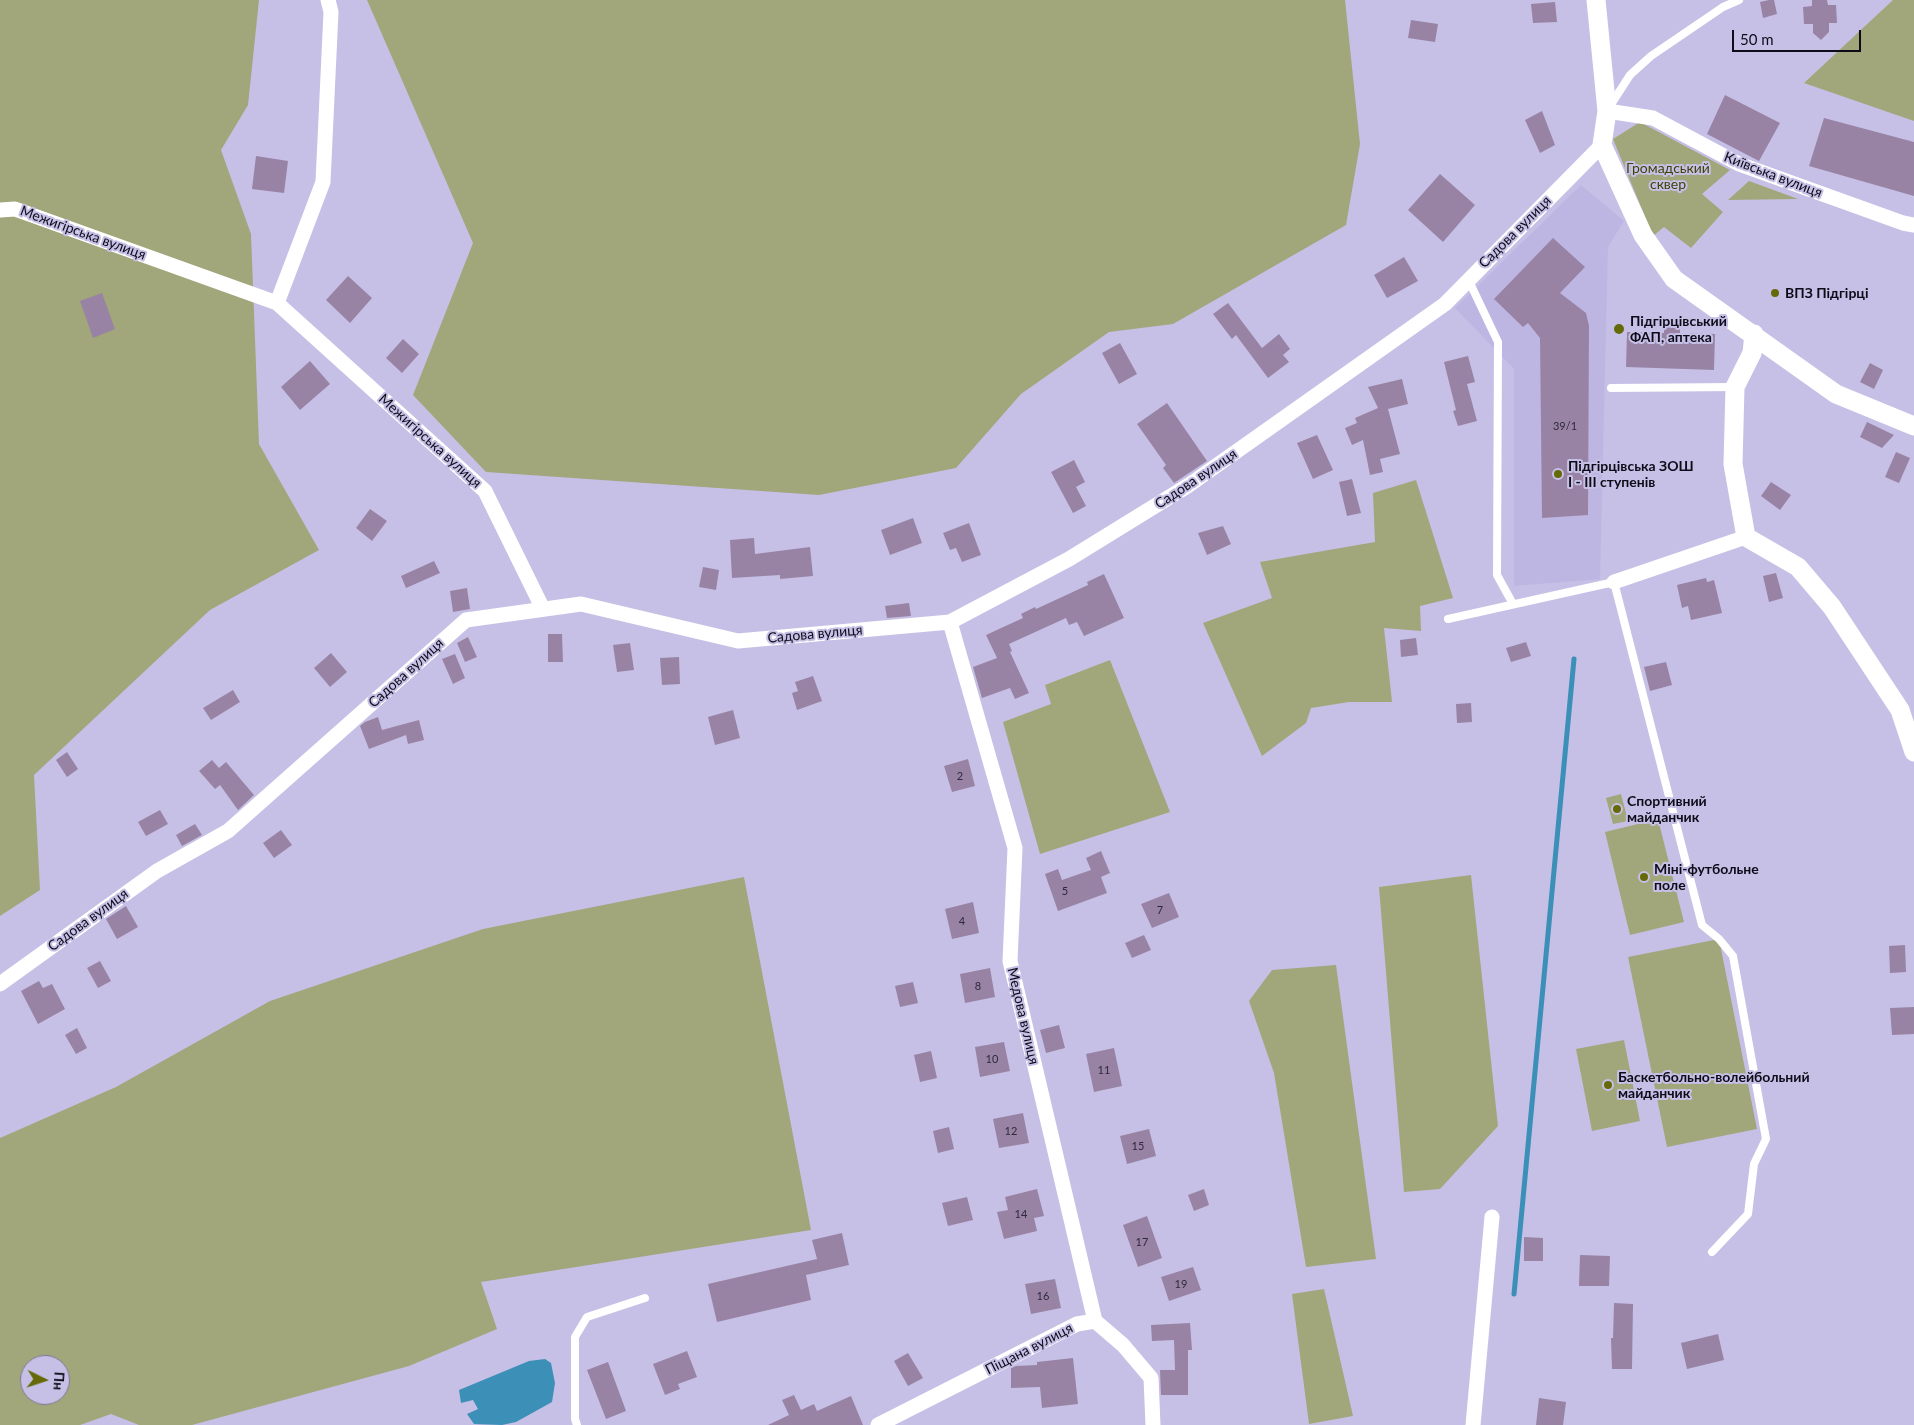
<!DOCTYPE html>
<meta charset="utf-8">
<style>
body{margin:0}
#map{position:relative;width:1914px;height:1425px;overflow:hidden;background:#c6c0e6;font-family:Lato,sans-serif}
canvas{display:block}
.north{position:absolute;left:20px;top:1355px;width:50px;height:50px;box-sizing:border-box;background:#c6c0e6;border:1px solid #7c7894;border-radius:50%;rotate:94deg;font-size:14px;font-weight:700;line-height:20px;text-align:center;color:#0e0b18}
.north::after{content:'';display:block;margin:auto;width:18px;height:22px;background:#656908;clip-path:polygon(50% 0,100% 100%,50% 72%,0 100%)}
.scale{position:absolute;left:1732px;top:30px;width:129px;height:22px;box-sizing:border-box;border:2px solid #0e0b18;border-top:0;padding-left:6px;font-size:15px;line-height:18px;white-space:nowrap;color:#0e0b18;-webkit-text-stroke:4px #c6c0e6;paint-order:stroke}
</style>
<div id="map">
<canvas width="1914" height="1425"></canvas>
<div class="north">Пн</div>
<div class="scale">50 m</div>
</div>
<script>
const g = document.querySelector('canvas').getContext('2d');
g.lineJoin = 'round';
function fillPath(path, color) { g.fillStyle = color; g.fill(path, 'evenodd'); }
const poly = rows => new Path2D(rows.map(r => 'M' + r).join(''));
function stroke(path, color, width, dash) { g.strokeStyle = color; g.lineWidth = width; g.lineCap = dash ? 'butt' : 'round'; g.setLineDash(dash || []); g.stroke(path); }
function write(font, color, halo, rows, align = 'center') {
  g.font = font + ' Lato,sans-serif'; g.lineWidth = 4; g.setLineDash([]); g.textBaseline = 'middle'; g.strokeStyle = halo; g.fillStyle = color; for (const [text, x, y, turn = 0] of rows) {
    g.save(); g.translate(x, y); g.rotate((+turn || 0) * Math.PI / 180); g.textAlign = isNaN(turn) ? turn : align; if (halo) g.strokeText(text, 0, 0); g.fillText(text, 0, 0); g.restore();
  }
}
fillPath(poly([
 [1581,185,1624,221,1608,247,1600,579,1514,586,1514,369,1455,308]
]), '#bdb6e3');
fillPath(poly([
 [0,0,259,0,248,105,221,150,251,234,259,444,319,550,210,610,34,775,40,890,0,916],
 [367,0,1345,0,1360,144,1346,225,1173,324,1109,332,1021,394,956,468,819,495,486,472,413,395,473,243],
 [1893,0,1914,0,1914,121,1804,83],
 [1640,122,1730,170,1702,194,1723,212,1691,248,1664,227,1653,236,1613,139],
 [1749,181,1798,199,1728,200],
 [1416,480,1453,598,1420,606,1421,631,1384,628,1392,702,1349,702,1311,708,1306,723,1262,756,1203,623,1272,598,1260,562,1375,542,1373,493],
 [1110,660,1170,812,1040,854,1003,722,1051,704,1045,685],
 [1621,794,1628,821,1613,824,1606,798],
 [1658,819,1684,922,1630,935,1605,832],
 [1471,875,1498,1126,1440,1189,1404,1192,1379,887],
 [744,877,811,1230,481,1282,497,1329,409,1366,192,1425,139,1425,111,1414,80,1425,0,1425,0,1138,116,1087,270,1001,483,929],
 [30,1365,60,1365,60,1395,30,1395],
 [1719,939,1757,1129,1667,1147,1628,957],
 [1336,965,1376,1259,1306,1267,1274,1073,1249,1001,1272,970],
 [1624,1040,1640,1121,1592,1131,1576,1049],
 [1324,1289,1353,1416,1309,1424,1292,1294]
]), '#a2a67b');
fillPath(poly([
 [545,1359,551,1363,555,1383,552,1402,516,1422,502,1425,474,1424,467,1414,478,1409,473,1400,461,1403,459,1390,529,1361]
]), '#3c8fb7');
stroke(poly([
 [1514,1294,1574,659]
]), '#3c8fb7', 5);
fillPath(poly([
 [1769,0,1774,0,1777,14,1763,18,1760,2],
 [1812,0,1827,0,1828,5,1836,5,1837,23,1829,23,1829,32,1821,40,1813,33,1813,24,1804,24,1803,7,1812,6],
 [1555,2,1557,22,1533,23,1531,4],
 [1411,20,1438,24,1435,42,1408,38],
 [1725,95,1780,123,1759,161,1707,134],
 [1542,111,1555,145,1540,153,1525,120],
 [1824,118,1914,142,1914,196,1809,166],
 [256,156,288,161,284,193,252,189],
 [1440,174,1475,205,1443,242,1408,210],
 [1553,238,1585,267,1560,293,1586,313,1589,326,1588,515,1542,518,1540,338,1528,323,1523,327,1494,299],
 [1404,257,1418,281,1387,298,1374,275],
 [348,276,372,298,350,323,326,300],
 [102,293,115,329,93,338,80,301],
 [1228,303,1262,348,1279,334,1290,349,1283,355,1289,362,1268,378,1236,335,1232,339,1213,314],
 [1664,321,1680,322,1680,333,1715,334,1714,370,1626,367,1627,332,1664,333],
 [403,339,419,354,402,373,386,358],
 [1120,343,1137,374,1119,384,1102,353],
 [1468,356,1475,382,1467,384,1477,421,1458,426,1453,411,1456,410,1444,362],
 [310,361,330,384,300,410,281,387],
 [1870,363,1883,370,1874,389,1860,382],
 [1402,379,1408,404,1388,409,1400,454,1380,459,1383,472,1370,475,1363,440,1352,445,1345,428,1357,423,1355,418,1378,408,1368,387],
 [1167,403,1207,461,1174,483,1163,468,1166,465,1137,424],
 [1867,422,1894,435,1882,448,1860,437],
 [1317,435,1333,470,1313,479,1297,443],
 [1896,452,1910,458,1899,483,1885,477],
 [1074,460,1085,482,1076,487,1086,506,1073,513,1051,472],
 [1352,479,1361,513,1347,516,1339,482],
 [1771,482,1791,495,1780,510,1761,496],
 [370,509,387,521,372,541,356,528],
 [913,518,922,543,890,555,881,530],
 [969,523,981,555,962,562,956,548,950,550,943,533],
 [1223,526,1231,544,1207,555,1198,533],
 [754,538,755,554,810,547,813,576,780,579,780,575,732,578,730,540],
 [434,561,440,573,406,588,401,576],
 [703,567,719,570,716,590,699,587],
 [1776,573,1783,598,1769,602,1763,576],
 [1104,574,1124,618,1084,636,1077,622,1069,625,1066,618,1009,644,1012,651,1010,652,1029,693,1015,699,1010,688,982,698,973,667,997,658,986,635,1023,618,1021,614,1035,607,1036,609,1088,585,1087,582],
 [1706,578,1707,582,1714,580,1722,613,1691,620,1688,606,1682,608,1677,585],
 [467,588,470,609,453,612,450,591],
 [909,603,911,616,887,618,885,606],
 [548,634,562,634,563,662,548,662],
 [468,637,477,657,465,662,457,643],
 [1416,638,1418,655,1401,657,1400,640],
 [1526,642,1531,656,1511,662,1506,648],
 [630,643,634,670,617,672,613,645],
 [331,653,347,672,330,687,314,668],
 [455,654,465,678,453,684,442,659],
 [679,657,680,684,662,685,660,658],
 [1666,662,1672,685,1650,691,1644,667],
 [813,676,822,701,797,710,792,693,798,691,795,682],
 [233,690,240,702,211,720,203,708],
 [1471,703,1472,722,1457,723,1456,704],
 [733,710,740,738,715,745,708,717],
 [378,717,382,730,419,720,424,740,408,744,406,735,369,749,360,726,365,722],
 [67,752,78,769,67,777,56,760],
 [968,759,975,786,952,792,944,766],
 [212,760,219,768,226,762,254,795,238,810,220,785,215,789,199,771],
 [160,810,168,824,146,836,138,822],
 [195,824,202,835,182,846,176,835],
 [281,830,292,845,274,858,263,843],
 [1101,851,1110,873,1101,877,1107,893,1058,911,1045,874,1058,869,1062,880,1091,870,1086,858],
 [1169,893,1179,917,1152,928,1141,904],
 [973,902,979,933,952,939,945,909],
 [126,906,138,927,117,939,106,919],
 [1144,935,1151,950,1132,958,1125,943],
 [1905,945,1906,972,1890,973,1889,946],
 [100,961,111,981,98,988,87,968],
 [990,968,995,997,965,1003,960,974],
 [39,981,43,988,52,984,65,1009,38,1024,21,991],
 [913,982,918,1003,900,1007,895,986],
 [1914,1007,1914,1034,1892,1035,1890,1008],
 [1059,1025,1065,1048,1046,1053,1040,1030],
 [77,1028,87,1048,76,1054,65,1035],
 [1004,1042,1010,1071,980,1077,975,1047],
 [1114,1048,1122,1086,1094,1092,1086,1054],
 [931,1051,937,1078,920,1082,914,1055],
 [1023,1113,1029,1143,999,1148,993,1119],
 [949,1127,954,1149,938,1153,933,1131],
 [1149,1129,1156,1156,1127,1164,1120,1136],
 [1037,1189,1044,1216,1034,1218,1037,1231,1004,1239,997,1212,1008,1210,1005,1197],
 [1204,1189,1209,1205,1194,1211,1188,1195],
 [967,1197,973,1220,948,1226,942,1203],
 [1147,1216,1162,1258,1138,1267,1123,1225],
 [842,1233,849,1265,806,1275,811,1300,717,1322,708,1284,817,1259,812,1240],
 [1524,1237,1543,1238,1543,1261,1524,1261],
 [1580,1255,1610,1256,1609,1286,1579,1286],
 [1193,1267,1201,1290,1169,1301,1161,1277],
 [1055,1279,1061,1308,1031,1314,1025,1284],
 [1614,1303,1633,1304,1632,1369,1612,1369,1611,1338,1613,1338],
 [1190,1323,1192,1350,1188,1350,1188,1395,1161,1395,1160,1370,1175,1370,1174,1340,1152,1341,1151,1325],
 [1718,1334,1724,1360,1687,1369,1681,1343],
 [687,1351,697,1377,678,1384,680,1389,665,1395,653,1364],
 [908,1353,923,1378,908,1386,894,1361],
 [1073,1358,1078,1404,1042,1408,1040,1387,1011,1388,1011,1368,1016,1366,1037,1365,1037,1362],
 [608,1362,626,1411,606,1419,587,1370],
 [794,1395,801,1410,814,1404,817,1411,851,1396,863,1425,768,1425,789,1415,782,1400],
 [1539,1398,1566,1402,1563,1425,1536,1425]
]), '#9883a4');
stroke(poly([
 [1610,106,1630,75,1651,56,1723,7,1739,0],
 [1468,279,1498,342,1497,575,1513,604],
 [1611,388,1735,387],
 [1448,619,1614,582,1702,925,1719,939,1733,956,1766,1139,1754,1164,1748,1214,1712,1252],
 [577,1425,575,1419,575,1337,587,1317,645,1298]
]), '#fff', 8);
stroke(poly([
 [1607,111,1653,118,1739,164,1903,223,1914,225],
 [0,210,15,209,277,303,485,491,543,609],
 [277,303,323,182,331,12,328,0],
 [1614,582,1746,537],
 [950,622,1015,848,1010,961,1095,1321],
 [0,984,157,871,228,831,466,620,581,604,738,641,950,622,1069,559,1189,485,1445,304,1602,145],
 [878,1425,1077,1324,1095,1321,1123,1345,1151,1378,1153,1425],
 [1473,1425,1492,1217]
]), '#fff', 15);
stroke(poly([
 [1596,0,1607,111,1602,145,1643,235,1674,279,1836,394,1914,426],
 [1754,334,1752,353,1735,387,1733,464,1746,537,1798,567,1832,607,1900,710,1914,752]
]), '#fff', 19);
for (const [x, y, r, color] of [
 [1775,293,5,"#656908"],
 [1619,329,6,"#656908"],
 [1558,474,5,"#656908"],
 [1617,809,5,"#656908"],
 [1644,877,5,"#656908"],
 [1608,1085,5,"#656908"]
]) { const dot = new Path2D(); dot.arc(x, y, r, 0, 2 * Math.PI); g.fillStyle = color; g.fill(dot); stroke(dot, '#c6c0e6', 2); }
write('11px', '#30293b', null, [
 ["39/1",1565,426],
 ["2",960,776],
 ["5",1065,891],
 ["7",1160,910],
 ["4",962,921],
 ["8",978,986],
 ["10",992,1059],
 ["11",1104,1070],
 ["12",1011,1131],
 ["15",1138,1146],
 ["14",1021,1214],
 ["17",1142,1242],
 ["19",1181,1284],
 ["16",1043,1296]
]);
write('14px', '#3f4204', '#c6c0e6', [
 ["Громадський",1668,168],
 ["сквер",1668,184]
]);
write('14px', '#0e0b18', '#c6c0e6', [
 ["Київська вулиця",1773,175,21],
 ["Садова вулиця",1515,232,-45],
 ["Межигірська вулиця",83,233,20],
 ["Межигірська вулиця",430,441,42],
 ["Садова вулиця",1196,479,-34],
 ["Садова вулиця",815,634,-5],
 ["Садова вулиця",406,673,-42],
 ["Садова вулиця",88,920,-36],
 ["Медова вулиця",1023,1016,77],
 ["Піщана вулиця",1029,1349,-27]
]);
write('bold 14px', '#0e0b18', '#c6c0e6', [
 ["ВПЗ Підгірці",1785,293],
 ["Підгірцівський",1630,321],
 ["ФАП, аптека",1630,337],
 ["Підгірцівська ЗОШ",1568,466],
 ["І - ІІІ ступенів",1568,482],
 ["Спортивний",1627,801],
 ["майданчик",1627,817],
 ["Міні-футбольне",1654,869],
 ["поле",1654,885],
 ["Баскетбольно-волейбольний",1618,1077],
 ["майданчик",1618,1093]
], 'left');
</script>
